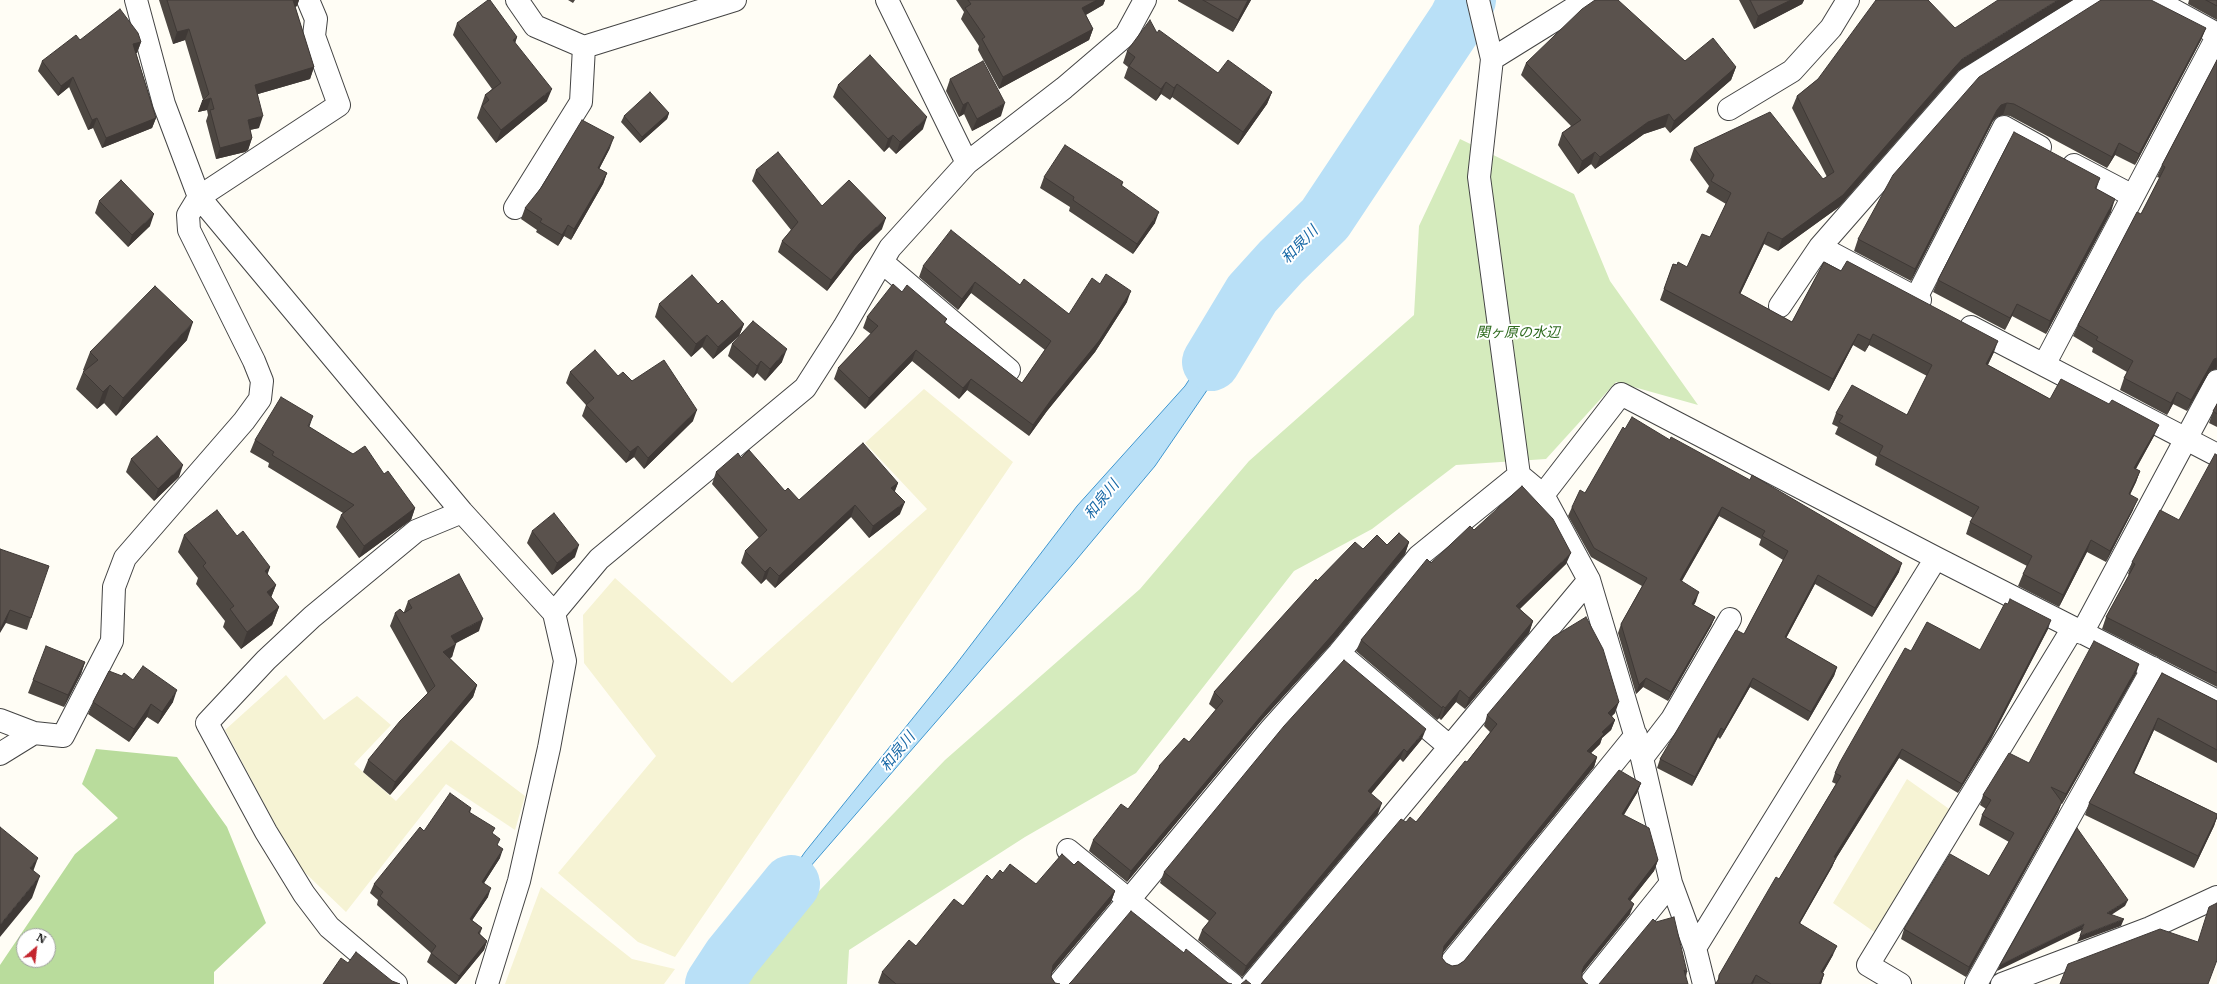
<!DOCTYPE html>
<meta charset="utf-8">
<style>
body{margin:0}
#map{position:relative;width:2217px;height:984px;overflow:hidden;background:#fffdf5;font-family:Merriweather,serif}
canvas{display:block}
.north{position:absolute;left:16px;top:928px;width:40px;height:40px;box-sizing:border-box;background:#fff;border:1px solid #a0a0a0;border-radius:50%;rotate:28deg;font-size:11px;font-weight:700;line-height:16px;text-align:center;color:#111}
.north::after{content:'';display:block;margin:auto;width:14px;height:18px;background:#c4262e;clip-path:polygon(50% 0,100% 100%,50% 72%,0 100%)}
</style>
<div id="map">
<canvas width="2217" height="984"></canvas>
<div class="north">N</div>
</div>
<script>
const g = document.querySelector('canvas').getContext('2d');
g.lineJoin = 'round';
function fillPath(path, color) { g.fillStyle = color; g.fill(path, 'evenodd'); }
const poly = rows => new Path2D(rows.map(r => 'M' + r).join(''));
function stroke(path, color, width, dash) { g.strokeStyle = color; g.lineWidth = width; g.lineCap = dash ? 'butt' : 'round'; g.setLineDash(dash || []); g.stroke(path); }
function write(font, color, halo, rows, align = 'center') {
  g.font = font + ' Merriweather,"Noto Sans JP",serif'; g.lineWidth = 4; g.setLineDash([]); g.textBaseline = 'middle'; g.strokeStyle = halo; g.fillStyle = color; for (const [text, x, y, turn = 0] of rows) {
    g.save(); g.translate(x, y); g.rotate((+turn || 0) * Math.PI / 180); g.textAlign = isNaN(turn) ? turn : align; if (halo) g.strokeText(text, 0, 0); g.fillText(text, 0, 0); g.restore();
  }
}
fillPath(poly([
 [924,389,1013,462,675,957,638,942,558,873,656,756,584,663,583,615,615,578,732,683,927,509,865,443],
 [286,675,324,720,357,696,391,725,354,764,396,801,451,740,525,796,515,830,446,784,346,912,297,865,225,730],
 [1907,779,1952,811,1880,936,1833,903],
 [541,887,632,959,675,969,664,984,505,984]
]), '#f6f3d4');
fillPath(poly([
 [1460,139,1574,194,1610,281,1698,405,1616,382,1546,459,1456,465,1372,529,1294,571,1136,773,1025,837,849,950,847,984,743,984,795,916,945,760,1140,589,1249,461,1414,315,1419,226]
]), '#d5ebbd');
fillPath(poly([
 [96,749,177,757,227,827,266,923,214,972,214,984,0,984,0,965,75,854,118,818,82,784],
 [24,936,48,936,48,960,24,960]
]), '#b9dc9c');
const water = poly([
 [1252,294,1236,348,1155,466,1072,565,731,958,805,852,954,667,1077,506,1185,386,1235,309,1252,294]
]);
fillPath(water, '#b9e0f7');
stroke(water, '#3f96cf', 1);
stroke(poly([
 [1211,362,1252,294,1281,262,1325,219,1458,19,1467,0],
 [714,984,731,958,791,884]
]), '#b9e0f7', 58);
const minor = poly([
 [136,0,164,104,199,197,462,512,554,613,565,661,549,748,519,881,487,984],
 [887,0,967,163],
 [1478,0,1492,59,1479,177,1519,475,1543,495,1589,580,1642,758,1671,883,1695,948,1704,984],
 [2155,0,2217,34],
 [584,47,735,0],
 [1492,59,1587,0],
 [1729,109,1792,71,1831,28,1848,0],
 [2074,165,2133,196],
 [515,208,581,102,584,47,535,26,517,0],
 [1820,247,1920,300],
 [882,262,1009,370],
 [1916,298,2004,127,2040,147],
 [1780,306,1820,247,1967,79,2094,0],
 [1971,327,2217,455],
 [2044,365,2217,37],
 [1543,495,1621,394,1936,558,2217,701],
 [554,613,599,559,805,388,844,327,890,248,967,163,1064,88,1126,35,1145,0],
 [2082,633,2217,381],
 [1339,653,1450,747],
 [0,720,34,733,0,754],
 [34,733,63,736,112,641,114,587,125,558,244,421,260,399,262,381,254,361,189,230,188,215,199,197,339,105,314,36,316,19,308,0],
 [1642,758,1672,719,1730,619],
 [1068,850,1232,984],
 [1695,948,1936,558],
 [1450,964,1636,735],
 [396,984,329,927,304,894,266,832,207,723,266,660,312,617,416,531,462,512],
 [1059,984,1271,729,1339,653,1419,556,1519,475],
 [1252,984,1589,580],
 [1590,984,1671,883],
 [1900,984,1868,965,2073,628],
 [1976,984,2153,668],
 [2002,984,2150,928,2217,897]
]);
stroke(minor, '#444', 24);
stroke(minor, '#fff', 22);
fillPath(poly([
 [159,0,299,0,297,6,295,7,314,67,310,79,258,94,259,128,250,130,252,138,248,150,245,152,216,159,206,121,208,115,207,110,198,112,203,100,185,40,173,44],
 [568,0,575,0,573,3],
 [956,0,1105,0,1103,5,1086,15,1093,29,1089,40,999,89,978,50,979,46,961,19,964,12],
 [1178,0,1251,0,1233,32,1178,1],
 [1739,0,1804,0,1802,4,1754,29],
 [2101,0,2206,28,2201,40,2135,165,2115,155,2107,168,2010,116,2003,115,1997,117,1993,121,1911,281,1854,251,1858,239],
 [2189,0,2217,0,2217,20,2188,4],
 [457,23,517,37,515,43,547,101,496,143,477,118,485,95,492,89,453,35],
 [1157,33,1218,73,1272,92,1267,104,1238,145,1172,97,1170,100,1161,94,1156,101,1124,78,1128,67,1123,63,1127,51],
 [80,40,141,42,137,53,136,53,156,118,152,128,102,148,93,128,88,130,69,87,58,96,38,71,42,61],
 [2217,60,2217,369,2210,371,2187,411,2173,404,2167,415,2120,390,2124,378,2127,372,2092,352,2093,348,2073,336,2078,325,2141,214,2160,178,2157,177,2162,165],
 [1685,61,1736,67,1731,80,1670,133,1665,127,1644,134,1595,169,1591,164,1578,174,1558,145,1562,133,1571,126,1521,75,1526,63],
 [1958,71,1839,207,1778,251,1764,244,1740,294,1792,322,1824,262,1994,352,1988,365,2050,399,2154,436,2136,469,2140,471,2136,482,2130,495,2133,510,2106,562,2087,552,2059,607,2018,586,2023,574,2027,566,1966,534,1970,522,1973,518,1875,465,1877,457,1835,434,1838,427,1832,424,1836,413,1907,415,1927,376,1869,345,1865,352,1853,345,1829,391,1660,300,1673,264,1677,265,1687,267,1710,237,1726,204,1706,192,1709,186,1690,160,1694,148,1823,179,1827,177,1792,108,1797,96,1818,79],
 [950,79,1001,116,972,131,964,114,959,117,946,91],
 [838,85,923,129,896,154,889,147,884,152,833,97],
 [669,113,667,119,640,143,621,122,624,116],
 [610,148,599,169,607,173,603,184,571,240,564,236,558,246,536,232,537,230,521,219,525,208],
 [756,170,822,206,882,229,855,255,827,291,778,252,782,241,791,230,752,181],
 [1044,177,1123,182,1122,186,1155,223,1133,254,1069,211,1070,207,1040,188],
 [2096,189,2111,212,2046,334,2012,316,2005,330,1933,292,1938,280],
 [99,201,150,226,128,247,95,213],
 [923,266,1020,285,1069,314,1127,302,1095,352,1047,411,1029,436,967,390,959,399,912,361,865,409,834,379,838,368,871,334,863,328,867,317,902,292,947,319,945,323,1022,383,1045,350,971,293,958,310,919,277],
 [659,304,718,304,744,324,739,336,713,359,702,347,691,357,655,317],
 [187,340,116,416,104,403,97,409,76,389,83,372,84,371,83,370,90,352],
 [732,344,782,362,765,381,757,373,753,378,728,356],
 [570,372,618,376,632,381,693,421,644,469,634,457,626,463,582,416,586,405,566,383],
 [2217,404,2217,427,2209,423,2213,411],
 [309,427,384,474,415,508,411,520,359,558,336,527,341,515,343,513,268,467,269,463,250,452,255,440],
 [1625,429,1670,440,1899,572,1872,617,1815,584,1786,638,1837,667,1834,676,1808,721,1750,687,1720,739,1718,737,1692,786,1657,768,1660,759,1744,634,1783,560,1759,545,1761,539,1719,516,1682,581,1696,601,1694,605,1715,617,1711,626,1668,701,1643,687,1636,694,1618,633,1621,624,1642,586,1591,557,1568,516,1572,507,1585,493],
 [2217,455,2217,687,2102,629,2106,617,2129,575,2128,574,2132,562,2179,520],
 [741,458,785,491,799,500,898,483,895,491,900,514,869,538,851,517,775,588,766,579,761,584,741,563,745,551,759,538,712,484,716,472],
 [131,459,179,477,154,501,126,472],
 [1474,530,1566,564,1520,609,1533,621,1529,633,1465,709,1456,702,1441,720,1439,718,1437,720,1356,651,1361,640,1431,563],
 [532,531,575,557,552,575,527,543],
 [184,535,237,536,270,567,267,574,276,585,271,597,279,607,272,625,241,649,223,627,225,621,196,584,198,578,178,552],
 [1409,542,1405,554,1330,645,1261,721,1127,882,1089,851,1093,840,1128,809,1157,772,1159,766,1189,742,1216,710,1209,704,1214,692,1317,581,1363,549,1387,545],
 [0,549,31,618,27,630,6,623],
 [408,601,479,631,455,643,452,657,450,658,477,685,473,697,390,795,363,772,368,760,428,694,390,626,395,613,404,612],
 [2048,629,1991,739,1958,793,1899,758,1869,805,1835,860,1832,867,1800,923,1833,955,1823,973,1824,974,1821,984,1715,984,1717,982,1719,975,1779,879,1836,784,1832,782,1835,773,1911,651,1980,650],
 [85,662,81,674,64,707,28,693,33,680],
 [2162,673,2217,701,2217,763,2154,730,2134,773,2217,814,2217,817,2214,826,2194,868,2085,815,2089,803],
 [2136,674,2062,804,2061,803,2058,812,1966,977,1901,939,1904,929,1989,876,2009,842,1979,825,1982,815,1986,809,1980,805,1983,795,2029,763],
 [133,680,173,702,158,724,147,717,129,742,88,714,93,702],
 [1615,713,1612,716,1615,720,1611,730,1602,738,1600,744,1591,753,1597,757,1594,767,1443,953,1442,958,1446,963,1452,966,1458,965,1464,961,1641,783,1637,793,1624,815,1658,860,1654,871,1630,901,1630,914,1582,974,1582,978,1586,983,1261,984,1406,822,1416,822,1467,762,1490,732,1484,726,1487,715],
 [1422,739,1403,762,1400,759,1371,794,1378,814,1242,977,1198,940,1202,930,1209,921,1160,883,1164,872],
 [471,808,470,813,493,834,498,846,500,858,484,883,488,897,472,920,482,928,480,934,487,941,484,950,456,984,455,984,427,962,431,953,377,905,378,900,370,893,374,884,424,831],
 [1074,865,1115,891,1111,902,1052,973,1051,977,1055,983,1060,984,880,984,878,983,882,972,916,946,963,906,992,880,1003,873,1036,884],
 [1653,919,1687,972,1686,977]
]), '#4d4742');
fillPath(poly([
 [293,0,299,0,297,6,289,10],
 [1097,0,1105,0,1103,5,1078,19,1082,8],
 [1248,0,1251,0,1233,32,1238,20],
 [1791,0,1804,0,1802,4,1754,29,1758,16],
 [2058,0,2073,0,1958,71,1839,207,1778,251,1782,239,1962,59],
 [2206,28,2201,40,2135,165,2139,154],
 [189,29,185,40,173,44,177,32],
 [1093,29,1089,40,999,89,1003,77],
 [517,37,513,49,513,40],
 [141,42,137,53,130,55,133,44],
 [314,67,310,79,251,96,255,85],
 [1736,67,1731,80,1670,133,1674,121],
 [73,77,69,87,58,96,61,86],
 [1166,82,1161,94,1156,101,1161,89],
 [1177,84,1172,97,1170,100,1174,88],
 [552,89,547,101,496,143,501,130],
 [1272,92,1267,104,1238,145,1243,132],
 [211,98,207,110,198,112,202,101],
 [968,102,964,114,959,117,963,105],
 [1005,103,1001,116,972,131,977,119],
 [2007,103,2003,115,1997,117,1993,121,1911,281,1915,269,1997,110,2001,105],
 [669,113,667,119,640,143,642,137],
 [1669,114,1665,127,1644,134,1595,169,1600,157,1648,122],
 [263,116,259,128,244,131,248,120],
 [927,117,923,129,896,154,900,142],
 [97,118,93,128,88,130,92,120],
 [156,118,152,128,102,148,106,138],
 [893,135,889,147,884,152,888,139],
 [614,137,610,148,594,179,598,168],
 [252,138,248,150,245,152,216,159,220,148],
 [2119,143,2115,155,2107,168,2112,157],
 [1595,152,1591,164,1578,174,1582,161],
 [607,173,603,184,571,240,574,229],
 [2100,178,2096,190,2095,188],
 [2115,199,2111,212,2046,334,2050,321],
 [1159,212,1155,223,1133,254,1137,244],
 [154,214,150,226,128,247,132,235],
 [886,218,882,229,855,255,827,291,831,280,859,244],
 [568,225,564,236,558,246,562,235],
 [1768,232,1764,244,1735,305,1739,293],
 [975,282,971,293,958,310,962,299],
 [1131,291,1127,302,1095,352,1047,411,1029,436,1033,425,1051,400],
 [2017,304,2012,316,2005,330,2010,318],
 [193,322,187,340,116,416,123,398],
 [744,324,739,336,713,359,718,347],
 [1858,334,1853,345,1829,391,1833,379],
 [1873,334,1869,345,1865,352,1870,340],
 [707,335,702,347,691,357,696,344],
 [1998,341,1994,352,1982,376,1986,364],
 [787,349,782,362,765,381,770,369],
 [916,350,912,361,865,409,869,398],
 [2217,358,2217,366,2216,369,2210,371,2187,411,2191,400,2214,359],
 [761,361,757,373,753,378,757,366],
 [971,379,967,390,959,399,963,388],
 [110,385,104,403,97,409,103,392],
 [2177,392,2173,404,2167,415,2171,403],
 [697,410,693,421,644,469,648,458],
 [313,416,309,428,308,426],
 [2159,425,2154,436,2130,479,2134,468],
 [638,446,634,457,626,463,630,452],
 [183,465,179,477,154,501,158,489],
 [2140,471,2136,482,2124,506,2129,494],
 [898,483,893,495,891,488],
 [2138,499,2133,510,2106,562,2110,551],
 [905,502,900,514,869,538,873,526],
 [855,505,851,517,775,588,779,576],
 [1722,507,1719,516,1677,589,1680,580],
 [415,508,411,520,359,558,364,546],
 [2091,540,2087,552,2059,607,2063,595],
 [1409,542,1405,554,1330,645,1261,721,1127,882,1131,871,1266,710],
 [579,545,575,557,552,575,557,563],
 [1571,553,1566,564,1511,617,1516,606],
 [1902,563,1899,572,1872,617,1875,608],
 [270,567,264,585,265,571],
 [770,567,766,579,761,584,765,572],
 [1818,575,1815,584,1782,646,1785,637],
 [276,585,269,603,267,592],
 [1699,592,1696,601,1689,613,1692,604],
 [279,607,272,625,241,649,247,632],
 [10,610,6,623,0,633,0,629],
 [1715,617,1711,626,1668,701,1671,692],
 [483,619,479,631,447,648,451,636],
 [2051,620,2048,629,1991,739,1958,793,1962,784],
 [1533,621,1529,633,1465,709,1469,698],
 [456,644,452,657,439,664,443,652],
 [85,662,81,674,64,707,68,695],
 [2139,664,2136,674,2062,804,2066,794],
 [1837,667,1834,676,1808,721,1811,712],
 [1646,678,1643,687,1636,694,1639,685],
 [1753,678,1750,687,1720,739,1724,730],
 [477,685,473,697,390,795,395,782],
 [177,690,173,702,158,724,162,712],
 [1460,690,1456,702,1441,720,1445,708],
 [1619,702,1615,713,1604,723,1608,713],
 [151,704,147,717,129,742,134,729],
 [1443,706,1439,718,1437,720,1442,708],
 [2158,718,2154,730,2129,785,2133,773],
 [1615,720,1611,730,1602,738,1600,744,1583,761,1587,751,1602,732],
 [1721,728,1718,737,1692,786,1695,777],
 [1426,729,1422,739,1403,762,1407,752],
 [1404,749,1400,759,1364,802,1368,791],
 [1902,749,1899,758,1835,860,1832,867,1795,932,1799,923,1834,857],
 [1597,757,1594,767,1440,956,1444,946],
 [1641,783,1637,793,1618,824,1622,814],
 [2062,802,2058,812,1966,977,1969,967],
 [1382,803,1378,814,1242,977,1246,966],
 [2217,817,2214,826,2194,868,2198,856],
 [503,849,500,858,479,891,482,882],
 [38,858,30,880,30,868],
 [1658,860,1654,871,1624,909,1628,899],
 [40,876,32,898,0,937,0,925],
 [491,888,488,897,467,928,470,919],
 [1115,891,1111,902,1049,976,1053,965],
 [2128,900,2125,906,2105,919,2107,913],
 [1634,904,1630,914,1580,976,1578,982,1584,966],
 [2124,919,2121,926,2077,942,2080,936],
 [2084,924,2082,930,1997,971,2000,965],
 [487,941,484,950,456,984,459,976],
 [1837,946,1833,955,1818,981,1821,972],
 [1824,974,1821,984,1819,984],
 [1756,975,1753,984,1751,984]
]), '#3f3936');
const building = poly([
 [167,0,293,0,314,67,255,85,263,116,248,120,252,138,250,140,220,148,210,110,214,109,211,98,202,101,209,94,189,29,177,32,167,0],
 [488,0,490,0,517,37,513,40,552,89,501,130,482,106,489,100,485,95,501,83,457,23,488,0],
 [968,0,1097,0,1082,8,1093,29,1003,77,982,39,985,37,965,8,971,4,968,0],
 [1203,0,1248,0,1238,20,1203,0],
 [1595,0,1618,0,1685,61,1713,38,1736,67,1674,121,1669,114,1648,122,1600,157,1595,152,1582,161,1562,133,1581,120,1526,63,1582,9,1595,0],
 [1750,0,1791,0,1758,16,1750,0],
 [1876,0,1928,0,1955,28,1998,0,2058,0,1962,59,1843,195,1782,239,1768,232,1739,293,1792,322,1824,262,1841,271,1847,261,1998,341,1986,364,2050,399,2061,379,2109,404,2112,400,2159,425,2134,468,2140,471,2129,494,2138,499,2110,551,2091,540,2063,595,2023,574,2032,556,1970,522,1979,507,1879,454,1883,446,1839,422,1843,416,1836,413,1852,385,1907,415,1932,365,1873,334,1870,340,1858,334,1833,379,1664,289,1673,264,1677,265,1678,262,1687,267,1702,234,1710,237,1731,193,1711,181,1714,175,1694,148,1770,112,1823,179,1834,172,1797,96,1818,79,1876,0],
 [2101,0,2151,0,2206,28,2139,154,2119,143,2112,157,2014,104,2007,103,2001,105,1997,110,1915,269,1858,239,1893,175,1979,77,2101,0],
 [2206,0,2217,0,2217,6,2206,0],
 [120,9,138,33,141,42,133,44,156,118,106,138,97,118,92,120,73,77,61,86,42,61,76,35,80,40,120,9],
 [1150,20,1157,33,1159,30,1218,73,1228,60,1272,92,1243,132,1177,84,1174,88,1166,82,1161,89,1129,66,1135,57,1127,51,1150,20],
 [870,55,927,117,900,142,893,135,888,139,838,85,870,55],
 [2217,60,2217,358,2214,359,2191,400,2177,392,2171,403,2124,378,2133,361,2096,340,2098,337,2078,325,2137,212,2141,214,2165,167,2162,165,2217,60],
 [983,61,1005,103,977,119,968,102,963,105,950,79,983,61],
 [650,92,669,113,642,137,624,116,650,92],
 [582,120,614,137,598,168,607,173,574,229,568,225,562,235,540,222,542,219,525,208,541,188,582,120],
 [2014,132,2100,178,2095,188,2115,199,2050,321,2017,304,2010,318,1938,280,2014,132],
 [1065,145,1123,182,1121,185,1159,212,1137,244,1073,200,1074,197,1044,177,1065,145],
 [778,152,822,206,849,180,886,218,859,244,831,280,782,241,798,222,756,170,778,152],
 [121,180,154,214,132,235,99,201,121,180],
 [951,230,1020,285,1024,279,1069,314,1092,278,1100,284,1106,274,1131,291,1099,341,1051,400,1033,425,971,379,963,388,916,350,869,398,838,368,878,326,867,317,893,284,902,292,907,285,947,319,944,322,1022,383,1051,341,975,282,962,299,923,266,951,230],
 [692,275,718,304,722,300,744,324,718,347,707,335,696,344,659,304,692,275],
 [155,286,193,322,123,398,110,385,103,392,83,372,98,360,90,352,155,286],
 [753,321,787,349,770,369,761,361,757,366,732,344,753,321],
 [595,350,618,376,623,372,632,381,664,360,697,410,648,458,638,446,630,452,586,405,594,398,570,372,595,350],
 [281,397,313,416,308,426,353,454,365,446,384,474,388,471,415,508,364,546,341,515,354,505,272,455,274,452,255,440,281,397],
 [2217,404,2217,414,2213,411,2217,404],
 [1632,417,1670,440,1671,437,1750,480,1752,475,1902,563,1875,608,1818,575,1785,637,1837,667,1811,712,1753,678,1724,730,1721,728,1695,777,1660,759,1736,630,1744,634,1788,551,1762,536,1765,531,1722,507,1680,580,1699,592,1692,604,1715,617,1671,692,1646,678,1639,685,1621,624,1647,578,1594,548,1572,507,1580,490,1585,493,1623,427,1625,429,1632,417],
 [157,436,183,465,158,489,131,459,157,436],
 [863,443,898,483,891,488,905,502,873,526,855,505,779,576,770,567,765,572,745,551,767,530,716,472,738,453,741,458,749,450,785,491,788,488,799,500,863,443],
 [2215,454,2217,455,2217,673,2106,617,2135,564,2132,562,2160,510,2179,520,2215,454],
 [1522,486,1553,519,1571,553,1516,606,1533,621,1469,698,1460,690,1445,708,1443,706,1442,708,1361,640,1427,559,1431,563,1470,526,1474,530,1522,486],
 [217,510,237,536,243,531,270,567,265,571,276,585,267,592,279,607,247,632,230,609,234,606,203,566,206,563,184,535,217,510],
 [554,513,579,545,557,563,532,531,554,513],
 [1399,533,1409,542,1334,633,1266,710,1131,871,1093,840,1121,804,1128,809,1160,767,1159,766,1184,738,1189,742,1223,701,1214,692,1316,579,1317,581,1355,542,1363,549,1377,535,1387,545,1399,533],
 [0,549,49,566,31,618,10,610,0,629,0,549],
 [459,574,483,619,451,636,456,644,443,652,477,685,395,782,368,760,400,721,435,686,395,613,400,609,404,613,412,608,408,601,459,574],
 [2010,599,2051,620,1994,730,1962,784,1902,749,1872,796,1834,857,1836,858,1799,923,1837,946,1821,972,1824,974,1819,984,1771,984,1756,975,1751,984,1715,984,1719,979,1719,975,1776,877,1779,879,1841,776,1835,773,1840,762,1905,648,1911,651,1927,622,1980,650,2005,603,2008,604,2010,599],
 [1586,617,1603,649,1619,702,1608,713,1615,720,1602,732,1604,734,1587,751,1597,757,1444,946,1442,958,1446,963,1452,966,1458,965,1464,961,1619,770,1641,783,1622,814,1649,828,1658,860,1628,899,1634,904,1584,966,1582,971,1582,978,1586,983,1588,984,1261,984,1401,819,1406,822,1410,817,1416,822,1465,761,1467,762,1497,724,1487,715,1553,637,1586,617],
 [2094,641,2139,664,2066,794,2051,787,2062,802,1969,967,1904,929,1950,854,1989,876,2014,833,1982,815,1991,800,1983,795,2009,753,2029,763,2094,641],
 [46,646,85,662,68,695,33,680,46,646],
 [1344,660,1426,729,1407,752,1404,749,1368,791,1382,803,1246,966,1202,930,1216,913,1164,872,1284,726,1344,660],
 [143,666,177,690,162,712,151,704,134,729,93,702,109,671,122,676,124,673,133,680,143,666],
 [2162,673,2217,701,2217,750,2158,718,2133,773,2217,814,2217,817,2198,856,2089,803,2162,673],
 [450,793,471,808,469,812,495,828,492,833,500,839,497,845,503,849,482,882,491,888,470,919,482,928,478,933,487,941,459,976,431,953,436,946,380,896,383,892,374,884,420,827,424,831,450,793],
 [0,827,38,858,30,868,40,876,0,925,0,827],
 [2077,828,2128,900,2107,913,2124,919,2080,936,2084,924,2000,965,2077,828],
 [1062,854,1074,865,1078,861,1115,891,1053,965,1051,977,1055,983,1060,984,896,984,882,972,909,940,916,946,954,899,963,906,987,875,992,880,1000,870,1003,873,1010,864,1036,884,1062,854],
 [2217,903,2217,960,2208,984,2060,984,2068,964,2160,929,2198,942,2209,907,2217,903],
 [1131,911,1184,953,1186,949,1228,983,1232,984,1069,984,1072,981,1131,911],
 [1674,917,1687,972,1684,970,1688,984,1599,984,1653,919,1656,922,1674,917],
 [356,952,392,981,400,984,323,984,341,958,348,963,356,952],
 [1246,980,1251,984,1241,984,1246,980]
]);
fillPath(building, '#5a524d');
stroke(building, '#3f3936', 1);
write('italic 14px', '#2f6b1f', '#fff', [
 ["関ヶ原の水辺",1518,333]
]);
write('italic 15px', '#1768a6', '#fff', [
 ["和泉川",1300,245,-46],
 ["和泉川",1102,500,-51],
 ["和泉川",898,752,-51]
]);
</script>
